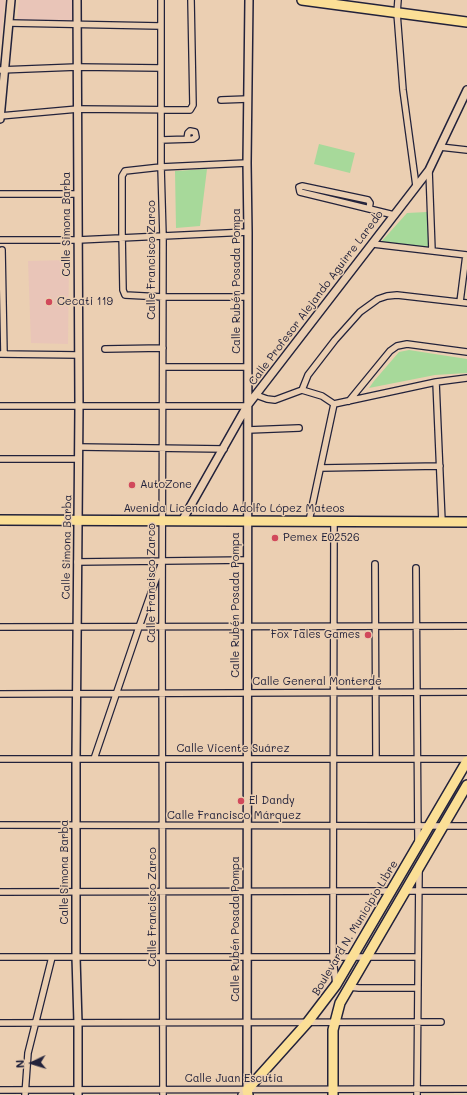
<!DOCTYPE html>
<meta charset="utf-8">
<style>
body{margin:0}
#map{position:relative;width:467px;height:1095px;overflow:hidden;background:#ebcfb2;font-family:Mali,sans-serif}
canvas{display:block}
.north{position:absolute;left:12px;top:1043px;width:40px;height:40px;-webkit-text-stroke:3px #ebcfb2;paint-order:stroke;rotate:266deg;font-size:11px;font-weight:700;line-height:16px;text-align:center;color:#22223b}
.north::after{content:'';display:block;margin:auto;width:14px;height:18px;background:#22223b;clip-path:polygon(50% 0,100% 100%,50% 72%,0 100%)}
</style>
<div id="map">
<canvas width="467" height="1095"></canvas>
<div class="north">N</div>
</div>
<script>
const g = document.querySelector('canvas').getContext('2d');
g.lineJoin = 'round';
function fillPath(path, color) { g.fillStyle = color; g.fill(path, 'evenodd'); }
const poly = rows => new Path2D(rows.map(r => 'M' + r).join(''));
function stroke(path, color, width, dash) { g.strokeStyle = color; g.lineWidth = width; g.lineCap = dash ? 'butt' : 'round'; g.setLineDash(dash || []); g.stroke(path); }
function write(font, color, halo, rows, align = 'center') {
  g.font = font + ' Mali,sans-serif'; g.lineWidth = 3; g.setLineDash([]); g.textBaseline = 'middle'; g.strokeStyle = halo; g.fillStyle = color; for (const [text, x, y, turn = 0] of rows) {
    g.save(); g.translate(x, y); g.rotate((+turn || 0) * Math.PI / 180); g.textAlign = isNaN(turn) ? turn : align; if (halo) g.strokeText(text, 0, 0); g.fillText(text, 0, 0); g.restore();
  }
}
fillPath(poly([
 [0,0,5,0,1,39,0,38],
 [19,0,72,0,72,21,17,20],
 [69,260,68,344,31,343,28,261]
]), '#e9c5b8');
fillPath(poly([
 [319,144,355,153,350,173,314,164],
 [207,169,200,226,176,228,175,171],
 [427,212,429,248,381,242,407,213],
 [409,350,467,359,467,373,435,375,369,388,374,381,399,352]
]), '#a7d99a');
const minor = poly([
 [161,0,161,167,163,236,162,627,163,1095],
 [398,0,397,13,403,90,416,186],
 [9,23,160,26],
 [0,70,77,67,161,68],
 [221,100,248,99],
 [0,116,78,109,190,110,193,105,191,0],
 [161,140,193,139,196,137,195,132,190,131,188,133,187,139],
 [440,147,467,150],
 [247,163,161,167,125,171,122,176,122,232,123,290,125,295,163,297,248,297],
 [429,170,432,251],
 [0,194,78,194],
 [369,209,370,203,368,200,302,186,299,187,300,192,333,200,394,215],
 [0,240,78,240,248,232],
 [373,244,467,255],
 [2,250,4,354],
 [460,302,466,255],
 [105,349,163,348],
 [0,354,79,355],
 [163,367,248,367],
 [436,382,442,522],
 [302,390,308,375,335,340,360,312,378,299,387,296,397,295,467,303],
 [256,395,267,399,275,400,302,390,322,396,334,404,436,382,467,378],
 [349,401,390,351,397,346,407,344,467,352],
 [0,406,247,406],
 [248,430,299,428],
 [79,447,224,449],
 [0,459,79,459],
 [321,468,440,466],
 [309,521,334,404],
 [334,521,333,957,336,985],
 [77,562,248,560],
 [375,564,376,759],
 [416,568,418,842],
 [0,627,467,626],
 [0,694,467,692],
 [0,759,467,759],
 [94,759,139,627,161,565],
 [0,825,467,826],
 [405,891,467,891],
 [0,892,392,891],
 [0,957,417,957],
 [348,987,359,988,417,988],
 [0,1023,441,1022],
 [0,1090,467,1089],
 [25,1095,28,1053,52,957],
 [417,1095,419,871]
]);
const tertiary = poly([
 [77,0,79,406,76,759,76,957,78,1023,78,1095],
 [0,119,11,0],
 [182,521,247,406,429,170,467,90],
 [242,1095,247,1090,248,232,247,163,249,0]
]);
const primary = poly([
 [302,0,467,22],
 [0,520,467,522],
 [248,1095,247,1090,307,1023,336,985,467,761],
 [333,1095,333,1030,340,1003,467,785]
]);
stroke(minor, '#22223b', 8);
stroke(tertiary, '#22223b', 10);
stroke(primary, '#22223b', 12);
stroke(minor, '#ebcfb2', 5.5);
stroke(tertiary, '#ebcfb2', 7);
stroke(primary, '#fbdf96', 9);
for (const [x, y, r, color] of [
 [49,302,4,"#d1495b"],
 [132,485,4,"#d1495b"],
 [275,538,4,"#d1495b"],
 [368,635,4,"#d1495b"],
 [241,801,4,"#d1495b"]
]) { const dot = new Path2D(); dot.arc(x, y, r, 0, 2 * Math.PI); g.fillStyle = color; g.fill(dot); stroke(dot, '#ebcfb2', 1.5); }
write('11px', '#22223b', '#ebcfb2', [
 ["Calle Simona Barba",67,224,-90],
 ["Calle Francisco Zarco",152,260,-90],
 ["Calle Rubén Posada Pompa",237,281,-90],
 ["Calle Profesor Alejando Aguirre Laredo",316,298,-53],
 ["Avenida Licenciado Adolfo López Mateos",234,509],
 ["Calle Simona Barba",67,547,-89],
 ["Calle Francisco Zarco",152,583,-90],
 ["Calle Rubén Posada Pompa",236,605,-90],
 ["Calle General Monterde",317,682],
 ["Calle Vicente Suárez",233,749],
 ["Calle Francisco Márquez",234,816],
 ["Calle Simona Barba",65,872,-90],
 ["Calle Francisco Zarco",153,907,-90],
 ["Boulevard N. Municipio Libre",355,928,-59],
 ["Calle Rubén Posada Pompa",236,929,-90],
 ["Calle Juan Escutia",234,1079]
]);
write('11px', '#22223b', '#ebcfb2', [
 ["Cecati 119",57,302],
 ["AutoZone",140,485],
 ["Pemex E02526",283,538],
 ["Fox Tales Games",360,635,"right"],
 ["El Dandy",249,801]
], 'left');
</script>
